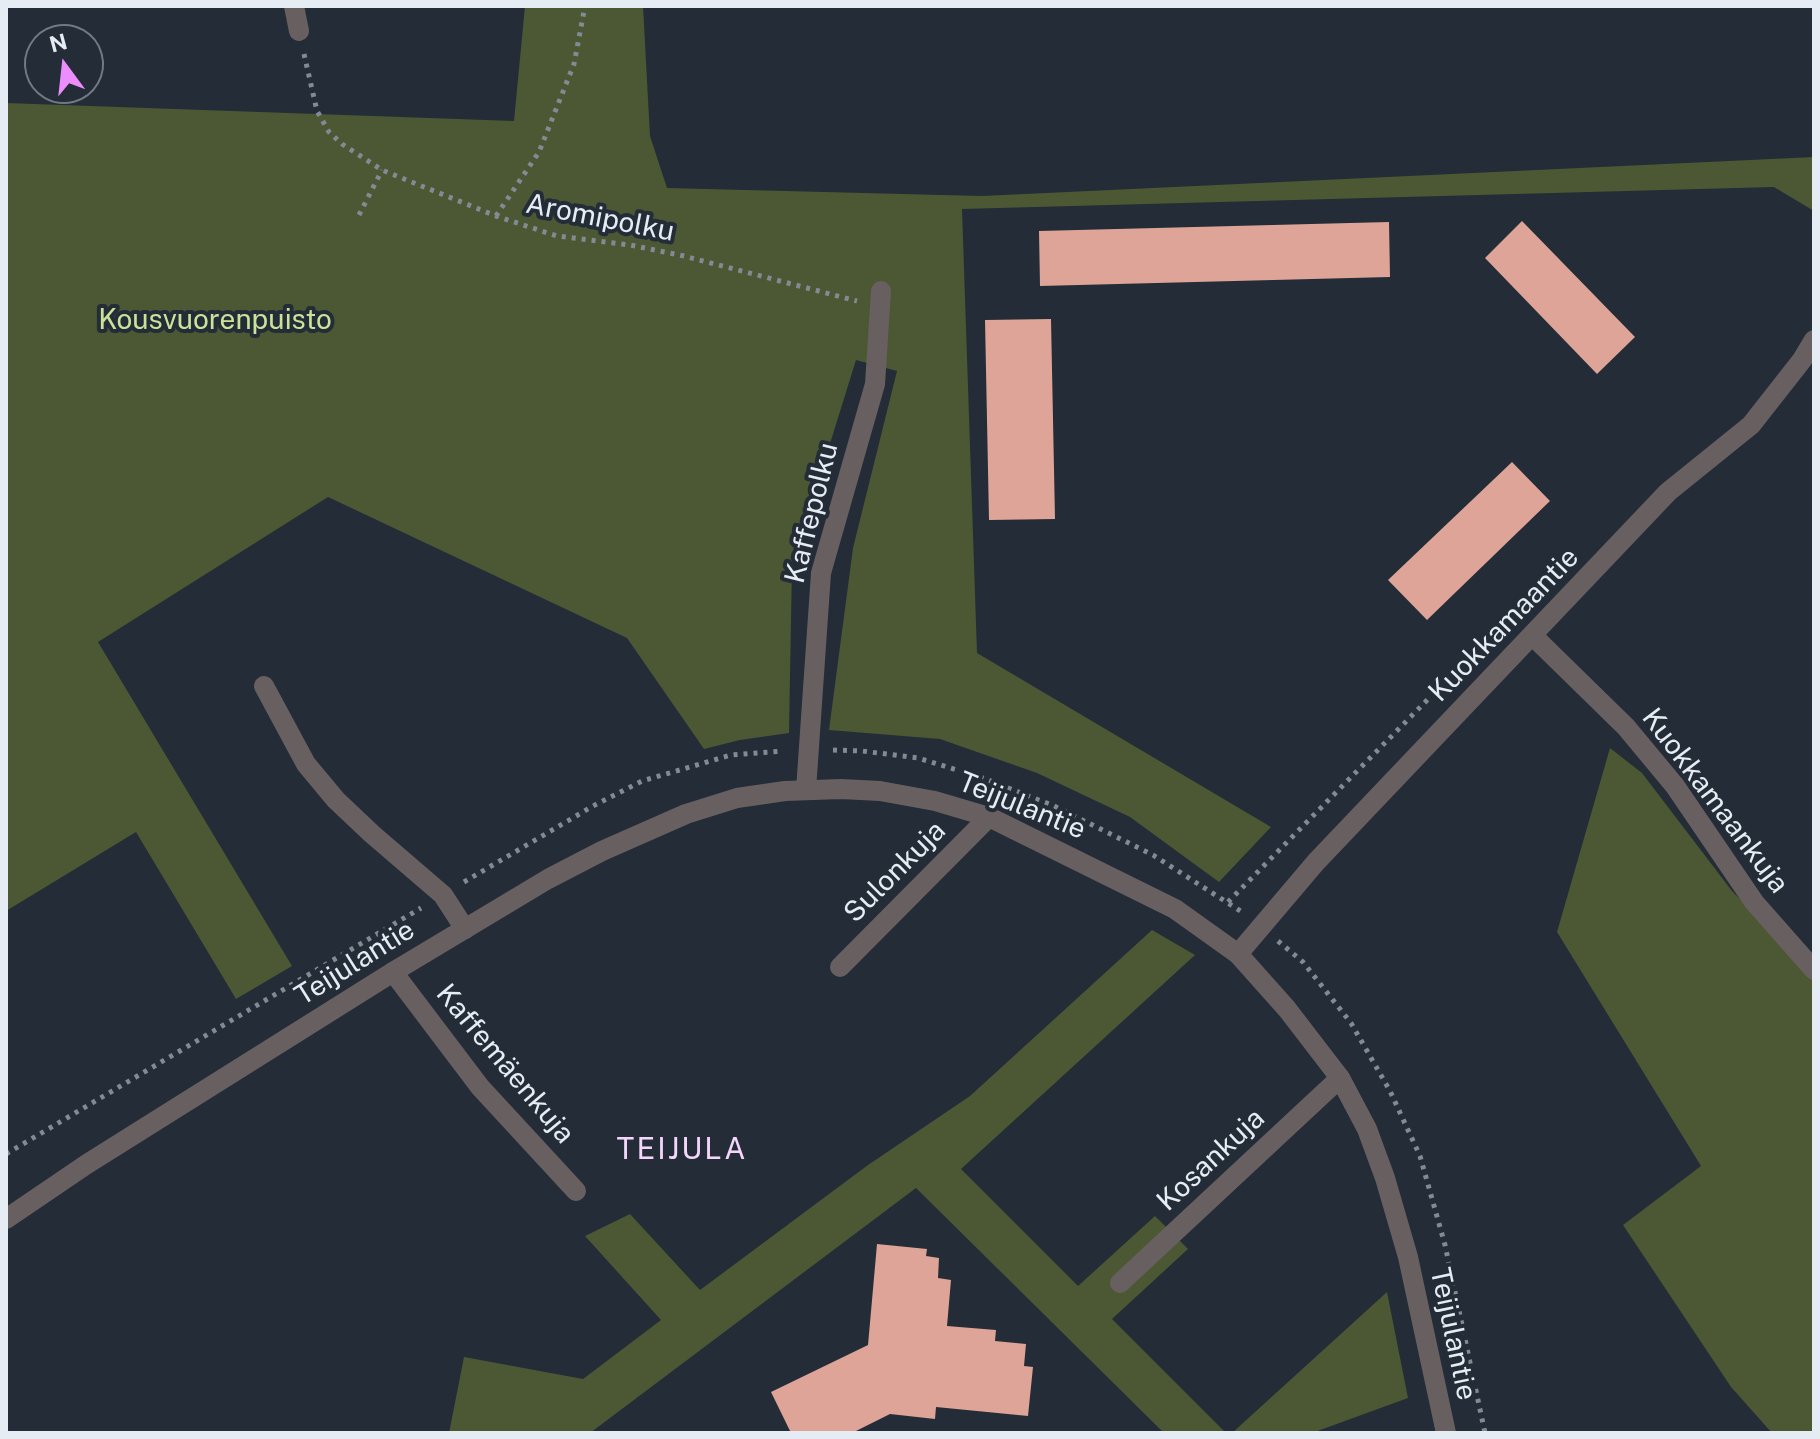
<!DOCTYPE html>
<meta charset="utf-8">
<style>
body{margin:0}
#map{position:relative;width:1820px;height:1439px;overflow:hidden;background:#232c37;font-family:"Public Sans",sans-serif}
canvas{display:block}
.frame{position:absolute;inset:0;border:8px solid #e5ecf3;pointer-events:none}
.north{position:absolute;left:24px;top:24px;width:80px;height:80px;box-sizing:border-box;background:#232c37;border:2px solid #717982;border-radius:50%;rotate:345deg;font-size:22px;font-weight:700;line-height:32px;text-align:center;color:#e5ecf3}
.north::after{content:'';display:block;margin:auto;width:28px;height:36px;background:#eb8dfc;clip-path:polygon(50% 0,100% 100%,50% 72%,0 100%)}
</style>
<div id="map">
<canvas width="1820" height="1439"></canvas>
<div class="frame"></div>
<div class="north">N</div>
</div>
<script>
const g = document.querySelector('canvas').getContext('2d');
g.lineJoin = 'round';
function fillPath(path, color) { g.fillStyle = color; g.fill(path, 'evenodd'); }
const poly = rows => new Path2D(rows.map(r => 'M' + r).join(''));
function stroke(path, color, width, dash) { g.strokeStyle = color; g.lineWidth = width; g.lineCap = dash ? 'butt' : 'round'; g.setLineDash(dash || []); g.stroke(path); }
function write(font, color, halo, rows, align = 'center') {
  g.font = font + ' "Public Sans",sans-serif'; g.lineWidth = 8; g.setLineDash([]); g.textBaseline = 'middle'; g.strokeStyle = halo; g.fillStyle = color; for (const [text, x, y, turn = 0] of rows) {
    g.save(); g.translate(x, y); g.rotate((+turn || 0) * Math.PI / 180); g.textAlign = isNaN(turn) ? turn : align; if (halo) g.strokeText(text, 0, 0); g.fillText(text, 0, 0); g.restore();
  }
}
fillPath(poly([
 [525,6,643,6,650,136,667,188,982,196,1814,157,1814,211,1774,187,962,209,977,653,1271,827,1219,882,1130,817,1037,773,940,739,829,730,853,548,897,371,856,360,792,566,789,733,740,740,704,749,627,638,328,497,98,642,292,966,236,999,136,832,6,911,6,103,514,121],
 [1610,748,1642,773,1732,891,1814,974,1814,1433,1772,1433,1731,1387,1623,1225,1701,1166,1557,932],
 [1152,930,1195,955,961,1169,1078,1286,1155,1216,1188,1249,1112,1319,1226,1433,1164,1433,916,1188,590,1433,449,1433,464,1357,583,1379,661,1320,585,1236,630,1214,700,1290,868,1165,970,1096],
 [1387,1292,1408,1398,1312,1433,1232,1433]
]), '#4c5734');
fillPath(poly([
 [1522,221,1635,337,1597,374,1485,258],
 [1389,222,1390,277,1040,286,1039,231],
 [1051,319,1055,519,989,520,985,320],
 [1512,462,1550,501,1427,620,1388,580],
 [877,1244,927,1249,926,1256,939,1258,938,1278,951,1280,947,1326,996,1330,995,1341,1026,1344,1024,1366,1033,1367,1028,1416,936,1407,935,1419,890,1414,852,1433,791,1433,771,1392,868,1345]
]), '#dda497');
stroke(poly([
 [304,54,317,111,329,132,342,144,382,170,496,216,557,236,630,245,684,256,857,301],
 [359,215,382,170],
 [496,216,539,152,574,64,585,6],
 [833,750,862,751,918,758,983,778,1054,806,1153,855,1242,912],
 [464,882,593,806,642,781,731,755,783,751],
 [1228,902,1514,612],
 [1278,941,1303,962,1351,1023,1390,1091,1420,1156,1445,1245,1485,1433],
 [6,1154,421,908]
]), '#828a93', 5, [4, 6]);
stroke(poly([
 [294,6,299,31],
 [1533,636,1626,727,1675,786,1754,902,1814,970],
 [264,686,306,764,336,800,372,834,443,895,465,929],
 [806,790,821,573,875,384,881,291],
 [1238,954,1316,862,1668,492,1751,425,1802,360,1814,340],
 [840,967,989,817],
 [393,972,480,1087,576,1191],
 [1120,1283,1340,1078]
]), '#686060', 20);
stroke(poly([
 [6,1219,87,1164,393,972,548,879,602,851,686,814,737,798,785,791,841,789,880,791,935,801,989,817,1175,909,1238,954,1287,1009,1340,1078,1367,1129,1385,1178,1408,1257,1446,1433]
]), '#686060', 20);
write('28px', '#e5ecf3', '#232c37', [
 ["Aromipolku",600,218,11],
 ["Kaffepolku",812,513,-76],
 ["Kuokkamaantie",1504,625,-46],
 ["Kuokkamaankuja",1715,801,53],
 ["Teijulantie",1022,806,22],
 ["Sulonkuja",895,872,-45],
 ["Teijulantie",355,963,-32],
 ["Kaffemäenkuja",505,1064,50],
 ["Kosankuja",1211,1160,-43],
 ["Teijulantie",1453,1334,78]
]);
write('28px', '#cbe399', '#232c37', [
 ["Kousvuorenpuisto",215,320]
]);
g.letterSpacing = '2px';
write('30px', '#f5d6fb', '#232c37', [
 ["TEIJULA",682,1150]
]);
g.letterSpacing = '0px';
</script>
